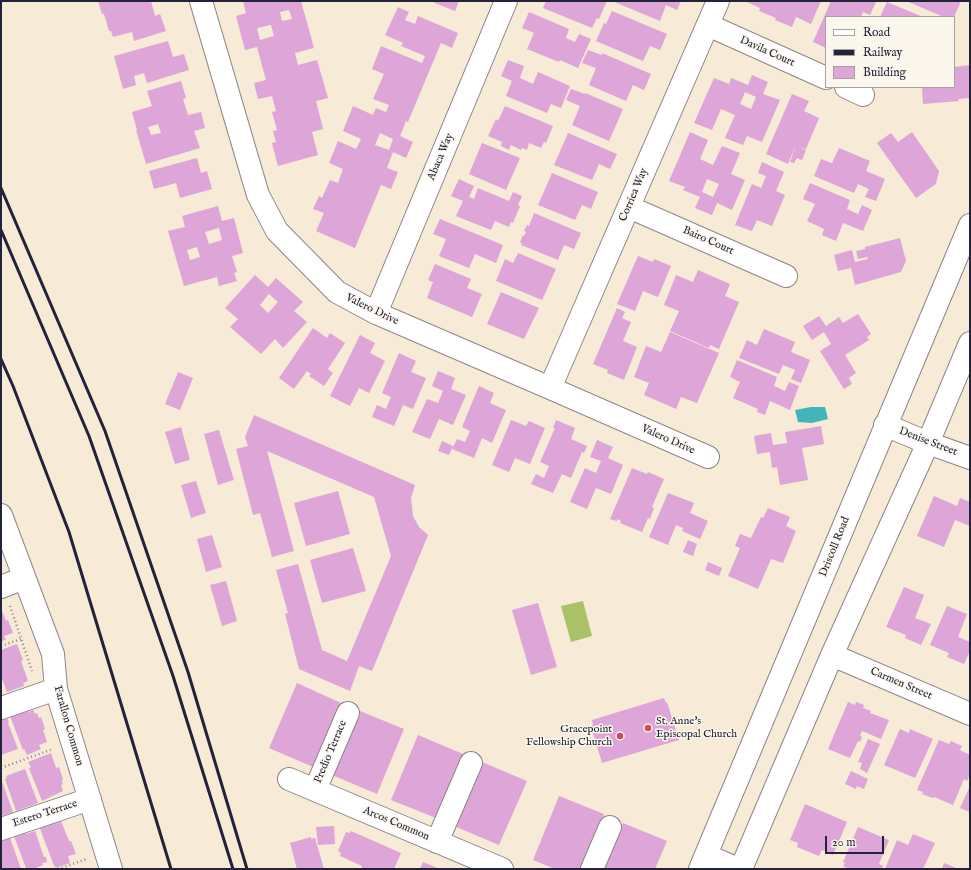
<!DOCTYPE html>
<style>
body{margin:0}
#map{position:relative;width:971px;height:870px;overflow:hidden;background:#f7ead6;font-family:"IM FELL English",serif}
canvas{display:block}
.frame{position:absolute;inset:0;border:2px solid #22223b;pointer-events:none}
.legend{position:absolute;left:825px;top:16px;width:130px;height:72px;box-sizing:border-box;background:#fbf7ec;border:1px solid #a4a2a5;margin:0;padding:5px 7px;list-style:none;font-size:12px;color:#22223b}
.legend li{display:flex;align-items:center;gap:8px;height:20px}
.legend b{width:20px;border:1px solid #a4a2a5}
.scale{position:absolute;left:825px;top:836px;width:59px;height:18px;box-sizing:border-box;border:2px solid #22223b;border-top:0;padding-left:5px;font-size:12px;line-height:14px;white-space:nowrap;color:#22223b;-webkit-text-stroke:3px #fbf7ec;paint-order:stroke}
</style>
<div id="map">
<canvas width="971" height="870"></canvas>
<div class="frame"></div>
<ul class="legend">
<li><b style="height:5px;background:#fff"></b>Road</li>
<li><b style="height:5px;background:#22223b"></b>Railway</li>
<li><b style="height:11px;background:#dda5d8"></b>Building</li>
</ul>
<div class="scale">20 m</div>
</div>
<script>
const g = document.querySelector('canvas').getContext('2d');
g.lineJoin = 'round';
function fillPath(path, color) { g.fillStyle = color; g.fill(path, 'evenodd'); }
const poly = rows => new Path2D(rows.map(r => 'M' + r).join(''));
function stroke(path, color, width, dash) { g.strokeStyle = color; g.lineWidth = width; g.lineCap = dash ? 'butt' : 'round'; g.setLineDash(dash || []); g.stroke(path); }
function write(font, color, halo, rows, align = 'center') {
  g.font = font + ' "IM FELL English",serif'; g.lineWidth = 3; g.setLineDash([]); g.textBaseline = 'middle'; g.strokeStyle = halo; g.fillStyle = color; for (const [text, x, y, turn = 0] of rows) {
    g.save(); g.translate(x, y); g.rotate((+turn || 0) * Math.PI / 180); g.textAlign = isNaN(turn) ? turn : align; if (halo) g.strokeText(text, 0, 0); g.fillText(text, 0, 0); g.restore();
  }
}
fillPath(poly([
 [583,601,592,636,571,642,561,606]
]), '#a9c268');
fillPath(poly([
 [811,407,825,407,828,419,812,423,798,422,795,410]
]), '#44b4bb');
fillPath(poly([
 [98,1,151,1,155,16,160,14,166,31,134,41,132,32,113,37,111,31,109,31,104,14,102,14],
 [243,1,301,1,314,48,295,53,298,65,317,60,328,98,316,101,323,129,312,132,318,155,278,166,272,143,276,142,273,131,277,130,272,112,276,111,272,96,258,99,254,83,266,80,261,62,257,47,245,50,236,16,246,13],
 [289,10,292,19,282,21,280,12],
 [271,25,274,36,260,40,257,28],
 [430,1,459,1,455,11],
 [546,1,590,1,593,2,593,1,607,1,599,19,597,18,592,28,543,8],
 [612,1,681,1,677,10,666,5,660,21],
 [745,1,821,1,811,24,796,17,792,27,775,20,776,18,759,11,760,8],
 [831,1,876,2,870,15,863,12,861,17,826,17,826,48,813,42],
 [906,1,961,1,954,17,944,17],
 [887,2,923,17,880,17],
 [398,7,409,12,405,20,415,24,418,16,458,33,452,48,441,43,408,122,406,121,400,136,413,142,406,158,393,152,387,168,398,172,391,189,381,185,355,248,316,231,324,213,313,209,319,196,322,198,330,180,338,183,343,169,329,163,338,141,356,149,361,139,343,131,353,106,373,115,376,108,386,112,389,105,373,99,384,74,372,69,381,46,422,63,425,56,401,46,403,43,385,35],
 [380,133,393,139,389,150,375,145],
 [612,11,667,34,660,50,650,46,643,61,596,41,604,23,606,24],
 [529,12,569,29,566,38,575,42,579,34,591,39,578,68,560,60,559,62,527,49,534,33,522,28],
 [168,41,173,57,184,54,189,70,147,83,144,73,134,76,136,85,123,89,114,56],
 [588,50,602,55,602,53,651,74,644,90,633,85,626,101,589,85,596,68,582,63],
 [508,60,524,66,520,78,533,84,538,72,570,86,561,108,551,104,547,113,506,96,512,81,501,76],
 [970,65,970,98,958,99,959,101,923,104,922,87,954,87,954,67],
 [752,75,768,82,763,94,780,100,762,142,747,136,743,145,725,138,735,115,721,109,712,130,694,123,714,78,729,84,731,78,748,85],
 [745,92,756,97,751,109,740,104],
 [181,81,186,98,183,99,188,115,201,112,205,128,194,131,200,148,146,164,136,130,137,130,132,112,152,106,147,91],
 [158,124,161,133,151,135,148,127],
 [571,89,585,94,585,93,623,109,609,141,572,125,580,106,566,100],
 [792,94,809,101,804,111,819,118,806,149,800,147,806,150,802,160,797,158,794,163,790,162,796,145,788,164,766,154],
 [505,106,553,126,546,143,544,142,541,148,529,143,527,150,522,148,521,150,511,145,509,150,501,146,502,142,488,136,496,119,498,121],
 [690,132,708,140,700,159,713,165,722,146,740,153,731,174,745,180,732,210,717,203,712,215,695,208,700,197,683,190,685,187,669,181],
 [707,179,719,184,713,197,702,192],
 [912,132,939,171,936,184,916,198,877,143,891,133,898,142],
 [568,133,617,154,610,169,599,164,592,180,554,165],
 [482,143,520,158,506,190,469,174],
 [839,148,870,161,866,171,885,179,876,201,865,197,869,189,858,184,854,193,814,176,821,159,832,163],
 [197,158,201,173,207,171,212,189,180,198,176,183,154,189,149,171],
 [762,162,784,172,776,191,785,195,772,226,757,220,752,231,735,225,752,184,761,188,766,176,758,173],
 [552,173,598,192,591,209,582,205,575,220,538,205],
 [459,179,474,186,469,197,474,199,478,188,509,201,513,192,522,196,518,205,520,206,513,223,511,222,509,227,495,221,491,230,456,216,463,201,451,196],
 [810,183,850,200,847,209,858,214,862,205,872,210,863,231,843,223,836,241,822,235,824,229,807,221,815,204,803,199],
 [218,206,222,221,234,218,243,253,232,256,237,272,234,273,237,281,219,286,217,277,184,286,168,231,185,227,182,216],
 [219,228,222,240,209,244,205,232],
 [197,247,200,257,190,260,187,250],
 [534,213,581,233,574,249,564,245,558,260,521,245,522,243,520,242,523,235,524,236,526,232,524,231,527,225,529,226],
 [440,219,503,245,496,263,475,254,469,268,439,256,446,239,433,234],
 [900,238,906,261,901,272,855,285,851,268,838,271,834,255,852,250,855,262,868,259,867,257,858,259,856,251,865,249,865,247],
 [518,253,556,269,542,300,496,281,505,259,513,263],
 [638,256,653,262,654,259,671,266,658,297,643,291,635,311,617,304],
 [435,264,471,279,467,288,482,294,472,317,427,298,433,282,428,280],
 [698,270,730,284,725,296,739,302,719,349,710,345,709,348,670,331,679,311,664,305,676,275,693,282],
 [255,275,268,287,276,278,303,302,294,311,307,322,283,348,275,339,261,354,230,327,238,319,225,308],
 [269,294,278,302,268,313,260,305],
 [501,292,539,308,524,339,487,324],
 [617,308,625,312,622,318,631,322,623,341,637,347,624,380,607,373,608,370,593,364],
 [858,314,871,334,867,337,869,340,845,355,856,373,849,378,852,384,844,389,820,351,831,344,824,332,812,340,803,326,819,316,826,326,839,317,843,323],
 [313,328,327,338,330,333,345,343,328,369,333,373,324,386,309,376,311,374,307,371,294,389,279,378],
 [764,329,795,342,791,352,810,360,801,383,791,379,795,370,783,365,779,374,739,358,747,340,757,345],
 [670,332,719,353,697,403,681,397,676,409,644,395,649,383,634,377,646,346,661,352],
 [360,335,375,343,370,353,385,361,369,393,359,388,350,406,330,396],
 [399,353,416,361,411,372,426,378,413,409,403,405,394,426,372,417,377,405,386,409,391,397,382,393],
 [737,360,777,377,774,386,785,391,789,382,799,386,790,410,770,401,765,415,757,412,758,409,733,398,740,382,730,377],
 [438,371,455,378,451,389,466,395,453,425,439,419,430,439,412,432,427,399,438,403,443,391,432,386],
 [178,372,193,378,180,410,165,404],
 [479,386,494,393,490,403,506,410,492,443,482,438,474,458,452,449,457,439,465,442,470,431,462,427],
 [254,415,415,485,411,498,413,516,419,527,428,535,372,671,359,666,350,691,299,669,285,614,288,613,276,570,298,564,322,650,347,661,391,556,374,497,267,451,294,551,272,557,260,513,253,515,236,449,248,446,245,437],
 [511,420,526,426,529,421,545,428,530,464,515,458,509,472,492,465],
 [556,420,575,428,571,439,587,446,584,453,582,452,571,478,562,474,553,493,531,484,536,474,544,478,549,466,540,462,555,428,553,428],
 [821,426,824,444,802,448,808,480,780,485,777,467,772,468,770,452,757,454,754,436,771,433,773,445,787,443,785,432],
 [181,427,190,460,175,464,165,432],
 [219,430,234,480,218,485,204,434],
 [597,440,613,447,608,458,623,465,611,494,596,488,587,509,570,502,585,468,596,473,601,461,590,457],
 [442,441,453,446,449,455,438,451],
 [632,468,647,474,648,472,664,479,652,507,654,508,650,519,648,518,642,532,620,523,621,521,618,519,617,521,610,519],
 [196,481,206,513,191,518,181,485],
 [338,491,350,534,306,546,294,503],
 [668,493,694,503,690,513,708,521,700,539,682,531,683,528,676,525,668,545,649,537],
 [934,496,957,506,960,498,970,502,970,526,955,520,944,547,917,536],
 [768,508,790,517,786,526,796,531,783,563,771,559,758,589,728,576,740,548,735,546,740,534,751,538,761,517,763,518],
 [212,535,222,567,206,572,197,539],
 [688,540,697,544,693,556,683,552],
 [353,548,366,591,322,603,310,560],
 [708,562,722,568,719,576,705,570],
 [226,581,237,621,222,626,210,585],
 [904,587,924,595,915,618,931,624,921,645,905,638,906,635,886,627],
 [538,603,557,667,531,675,512,610],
 [947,606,967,614,958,637,970,642,970,651,964,664,947,657,949,653,930,645],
 [1,608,6,621,8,620,13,633,4,636,6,640,1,641],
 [17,644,23,660,21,661,28,681,23,683,24,686,7,692,1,676,1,650],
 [297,683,341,703,313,767,269,748],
 [664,698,666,703,667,702,679,740,602,763,591,726,593,725,592,720],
 [848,702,855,705,856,702,864,705,863,708,871,711,870,713,889,720,881,739,862,731,860,736,862,737,860,742,858,741,850,758,828,749],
 [28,709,28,712,33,710,35,714,37,713,39,718,41,717,45,729,43,730,47,742,39,745,41,749,27,755,24,749,23,750,10,716],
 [360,711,404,729,377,794,332,775],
 [7,717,9,723,8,723,18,749,1,755,1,719],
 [900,729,909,733,910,729,933,739,915,778,884,765],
 [418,735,463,754,436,818,391,800],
 [868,739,880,744,867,773,860,769,862,763,858,762],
 [939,740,949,744,951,741,962,746,960,750,970,755,970,774,967,781,964,779,953,805,934,797,933,798,922,794,923,792,917,790],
 [51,753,56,768,59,767,63,779,62,780,63,784,61,785,63,791,42,801,29,768,31,767,28,762],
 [482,762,527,781,499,845,454,826],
 [25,769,38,803,16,811,5,779,7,778,6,776],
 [851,771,868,779,864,789,857,786,856,789,845,784],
 [1,779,13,812,1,816],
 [970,786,970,812,960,808],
 [559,796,604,814,581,869,555,869,533,860],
 [805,804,847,822,833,855,822,850,819,856,797,847,798,843,790,840],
 [56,821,56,823,61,821,69,841,71,841,76,854,68,856,70,863,56,868,55,866,54,866,39,826],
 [623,823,667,841,655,869,603,869],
 [334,826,335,844,318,845,316,827],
 [858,827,889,840,879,864,883,866,882,869,849,869,843,866,845,863,843,862],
 [35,831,44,857,46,857,47,862,42,863,43,865,33,869,27,869,26,868,14,836,26,832,26,834],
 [351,831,401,853,394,869,361,869,362,866,340,856,341,853,338,851,346,832,350,833],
 [913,834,935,843,923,869,885,869,897,840,908,845],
 [311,837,311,839,315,838,324,869,297,869,290,843],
 [10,838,21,869,1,869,1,841],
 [423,862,440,869,420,869],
 [944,863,958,869,942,869]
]), '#dda5d8');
const minor = poly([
 [201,1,258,195,277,231,337,292,376,313,550,388,708,457],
 [708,25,826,78],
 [846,87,863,95],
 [629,207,786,276],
 [376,313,506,1],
 [550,388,718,1],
 [885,425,928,443,970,458],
 [1,515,53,654,56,689,111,869],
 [1,587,24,578],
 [832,655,970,714],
 [1,708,56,689],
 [289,779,502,869],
 [315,790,348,713],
 [1,829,90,799],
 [437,842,471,763],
 [706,855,738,869],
 [592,869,610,827],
 [700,869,970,225],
 [741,869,832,655,928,443,970,343]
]);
stroke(minor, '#8c8688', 24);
stroke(poly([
 [10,606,32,671],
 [1,646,21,639],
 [1,768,53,749],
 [58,869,87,859]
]), '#8c8688', 2.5, [1, 3]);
stroke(minor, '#fff', 22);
stroke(poly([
 [1,188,105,431,188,672,247,869],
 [1,230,89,436,173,676,233,869],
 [1,359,13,386,69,532,171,869]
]), '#22223b', 3);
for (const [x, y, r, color] of [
 [648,728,4,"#d1495b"],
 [620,736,4,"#d1495b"]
]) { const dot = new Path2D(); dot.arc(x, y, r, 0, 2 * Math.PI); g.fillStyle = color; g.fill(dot); stroke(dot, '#fbf7ec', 1.5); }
write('11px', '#22223b', '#fbf7ec', [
 ["Davila Court",767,52,24],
 ["Abaca Way",441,157,-67],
 ["Corriea Way",634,195,-67],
 ["Bairo Court",708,241,24],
 ["Valero Drive",372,310,26],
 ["Valero Drive",668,440,24],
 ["Denise Street",928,442,21],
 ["Driscoll Road",835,547,-68],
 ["Carmen Street",901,684,23],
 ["Farallon Common",68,726,74],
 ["Predio Terrace",331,752,-67],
 ["Estero Terrace",45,814,-18],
 ["Arcos Common",396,824,23]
]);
write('11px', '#22223b', '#fbf7ec', [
 ["St. Anne's",656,722],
 ["Episcopal Church",656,735],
 ["Gracepoint",612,730,"right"],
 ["Fellowship Church",612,743,"right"]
], 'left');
</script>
